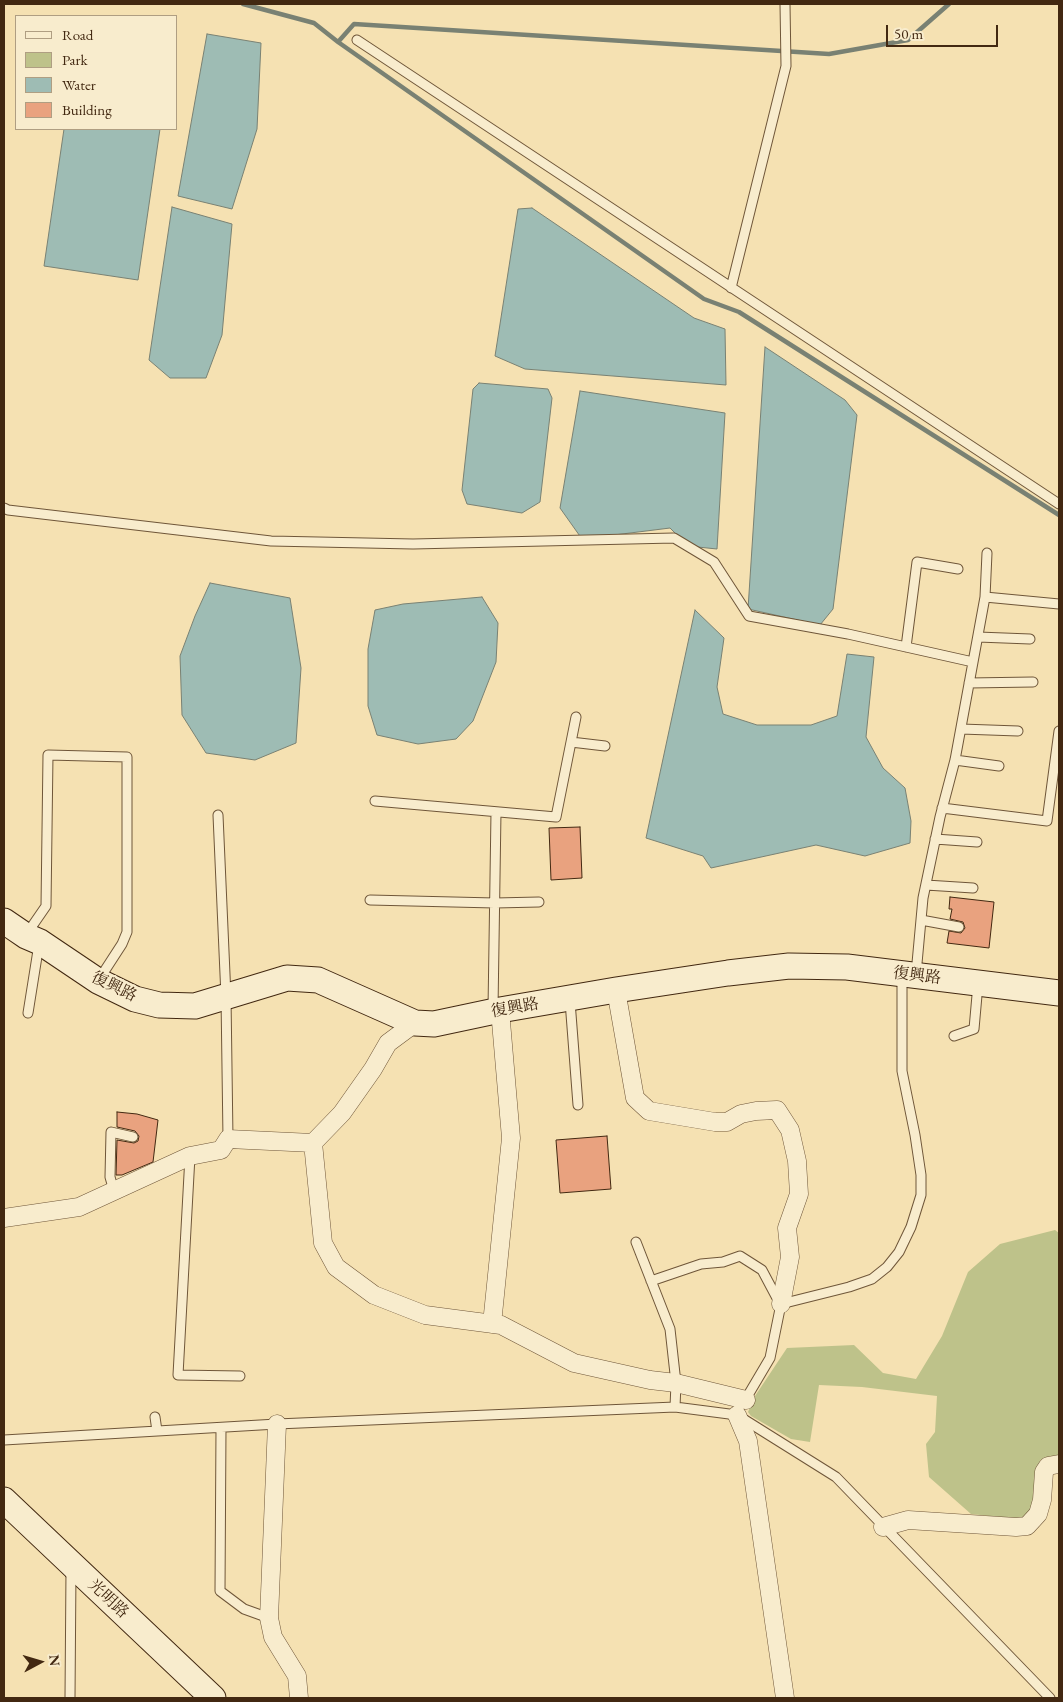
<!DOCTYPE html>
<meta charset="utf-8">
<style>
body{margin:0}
#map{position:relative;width:1063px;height:1702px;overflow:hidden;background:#f5e1b2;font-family:"EB Garamond",serif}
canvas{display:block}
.frame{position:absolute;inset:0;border:5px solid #422811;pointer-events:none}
.legend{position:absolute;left:15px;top:15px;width:162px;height:115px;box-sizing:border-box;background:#f8eccd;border:1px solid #af9e82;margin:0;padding:6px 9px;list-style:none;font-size:15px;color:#422811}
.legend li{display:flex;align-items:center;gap:10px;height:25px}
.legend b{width:25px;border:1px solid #af9e82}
.north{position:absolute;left:15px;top:1637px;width:50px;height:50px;-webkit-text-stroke:4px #f8eccd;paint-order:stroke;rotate:84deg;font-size:14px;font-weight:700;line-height:20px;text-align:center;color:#422811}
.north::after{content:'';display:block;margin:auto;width:18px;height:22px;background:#422811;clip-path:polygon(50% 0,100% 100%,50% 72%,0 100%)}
.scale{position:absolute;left:886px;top:25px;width:112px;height:22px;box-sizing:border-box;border:2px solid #422811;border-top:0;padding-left:6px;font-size:15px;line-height:18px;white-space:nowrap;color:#422811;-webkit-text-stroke:4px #f8eccd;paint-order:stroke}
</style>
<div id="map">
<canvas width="1063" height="1702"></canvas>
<div class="frame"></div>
<ul class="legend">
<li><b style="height:6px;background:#f8eccd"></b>Road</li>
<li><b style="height:14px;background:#bec28a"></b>Park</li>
<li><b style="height:14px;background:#9ebcb4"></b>Water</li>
<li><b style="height:14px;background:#e9a27f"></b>Building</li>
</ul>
<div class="north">N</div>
<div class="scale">50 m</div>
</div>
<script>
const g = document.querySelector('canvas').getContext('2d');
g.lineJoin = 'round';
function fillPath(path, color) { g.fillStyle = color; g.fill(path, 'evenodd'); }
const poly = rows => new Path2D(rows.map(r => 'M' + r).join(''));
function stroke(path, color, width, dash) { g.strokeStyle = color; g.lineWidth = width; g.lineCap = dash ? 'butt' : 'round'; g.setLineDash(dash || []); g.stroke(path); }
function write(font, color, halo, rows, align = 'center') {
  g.font = font + ' "EB Garamond","Noto Serif TC",serif'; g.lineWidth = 4.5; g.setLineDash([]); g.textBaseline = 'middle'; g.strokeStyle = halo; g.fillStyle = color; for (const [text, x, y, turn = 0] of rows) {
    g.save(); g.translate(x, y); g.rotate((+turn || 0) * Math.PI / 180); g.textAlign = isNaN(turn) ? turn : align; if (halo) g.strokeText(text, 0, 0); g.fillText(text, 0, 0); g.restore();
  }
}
fillPath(poly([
 [1055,1230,1059,1233,1059,1458,1040,1460,1037,1513,1026,1520,971,1514,929,1477,926,1444,935,1432,937,1396,862,1387,819,1385,810,1442,791,1439,751,1416,748,1412,755,1396,787,1348,854,1345,883,1373,916,1379,942,1336,968,1272,1000,1244]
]), '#bec28a');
const water = poly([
 [207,34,261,43,257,129,232,209,178,196,207,34],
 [64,129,160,129,138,280,44,266,64,129],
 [172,207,232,224,222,335,206,378,170,378,149,360,172,207],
 [532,208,694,318,725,329,726,385,525,369,495,356,518,209,532,208],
 [765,347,845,400,857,415,833,609,820,625,748,609,765,347],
 [479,383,548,389,552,398,540,502,522,513,467,504,462,490,473,389,479,383],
 [580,391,725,413,717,549,688,546,670,528,582,539,560,508,580,391],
 [210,583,290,598,301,668,296,743,255,760,206,753,182,715,180,656,195,616,210,583],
 [482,597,498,623,496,662,473,721,456,739,418,744,377,735,368,706,368,649,375,610,403,604,482,597],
 [695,610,724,638,717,687,723,714,757,725,811,725,837,716,847,654,874,657,866,737,883,768,905,788,911,821,910,843,865,856,816,845,711,868,703,856,646,838,695,610]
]);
fillPath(water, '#9ebcb4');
stroke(water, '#798173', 1);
stroke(poly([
 [243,4,314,23,338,42,354,24,829,54,908,40,949,4],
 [338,42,704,299,739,312,1059,515]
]), '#798173', 4.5);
const building = poly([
 [580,827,582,878,551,880,549,828,580,827],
 [950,897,994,902,989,948,947,943,949,931,961,933,965,928,963,922,950,919,952,909,949,909,950,897],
 [117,1112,137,1114,158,1120,153,1162,122,1175,116,1175,117,1140,134,1143,138,1141,139,1136,135,1131,117,1127,117,1112],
 [607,1136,611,1189,560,1193,556,1140,607,1136]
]);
fillPath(building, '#e9a27f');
stroke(building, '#422811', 1);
const lane = poly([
 [357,40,1059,504],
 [731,288,786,66,785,4],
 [4,508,8,510,271,541,413,544,674,538,714,562,749,616,848,634,973,662],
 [985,597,987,553],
 [978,637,1030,639],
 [906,647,917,562,958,569],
 [969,683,1033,682],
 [961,729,1018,731],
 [571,742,605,746],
 [955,760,999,766],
 [375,801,556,817,576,717],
 [942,808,1047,821,1059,731],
 [218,815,226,997,228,1139],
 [935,839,977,842],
 [926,885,973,888],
 [370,900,495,903,539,902],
 [921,920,959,927],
 [26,935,46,906,48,755,127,757,127,932,122,944,98,981],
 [916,974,923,898,940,817,955,760,985,597,1059,604],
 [570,1001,578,1105],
 [493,1009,496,812],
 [28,1013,39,944],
 [954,1036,974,1029,978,984],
 [190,1156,178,1375,240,1376],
 [114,1191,110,1177,111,1132,133,1137],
 [636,1242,670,1329,676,1383,675,1407],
 [651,1281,701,1264,723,1262,740,1256,762,1270,779,1302],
 [744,1402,770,1358,781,1304,849,1287,872,1279,887,1267,899,1252,911,1227,921,1195,921,1175,915,1135,902,1071,902,975],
 [155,1417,157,1431],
 [221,1428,220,1591,244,1609,269,1618],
 [4,1440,277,1424,675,1407,737,1415,836,1477,1050,1698],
 [70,1698,71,1570]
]);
const street = poly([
 [616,990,635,1098,649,1111,715,1122,727,1122,741,1114,756,1111,777,1110,790,1130,797,1161,799,1194,787,1228,790,1257,781,1304],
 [415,1023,388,1043,373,1069,342,1113,313,1143,323,1243,336,1267,374,1295,425,1315,501,1325,574,1363,650,1380,676,1383,746,1400],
 [4,1218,79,1207,190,1156,221,1150,228,1139,313,1143],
 [492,1324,511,1138,500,1010],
 [737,1415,748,1441,785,1698],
 [277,1424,269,1618,273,1637,297,1676,299,1698],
 [883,1527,908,1520,1016,1527,1027,1526,1038,1514,1042,1500,1044,1472,1048,1466,1059,1464]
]);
const secondary = poly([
 [4,921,26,936,40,942,98,981,135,999,159,1005,195,1006,287,978,318,980,415,1023,434,1024,500,1010,616,990,728,973,789,966,847,967,1059,993],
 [4,1500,213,1698]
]);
stroke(lane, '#6f5639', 11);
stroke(street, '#6f5639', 19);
stroke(secondary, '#422811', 27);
stroke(lane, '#f8eccd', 9);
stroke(street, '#f8eccd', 18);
stroke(secondary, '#f8eccd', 25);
write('16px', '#422811', '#f8eccd', [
 ["復興路",917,976,7],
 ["復興路",114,987,26],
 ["復興路",515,1008,-10],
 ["光明路",108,1599,43]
]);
</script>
